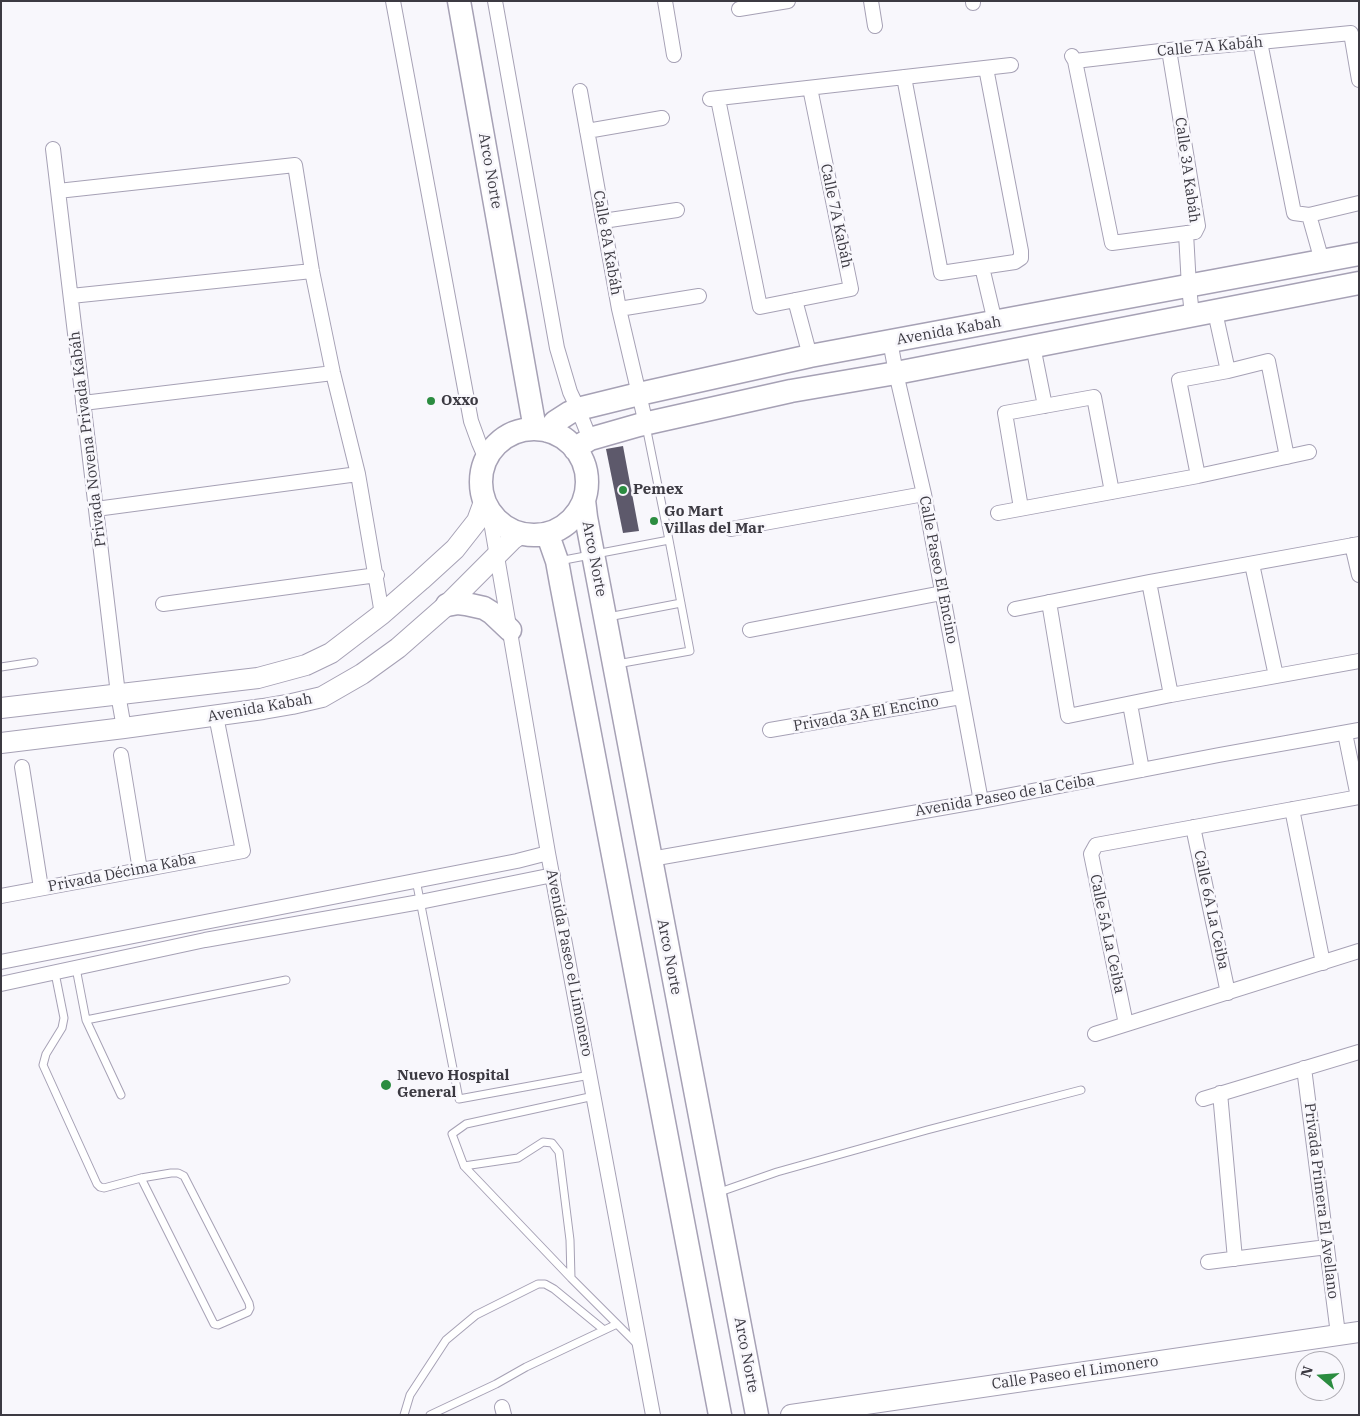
<!DOCTYPE html>
<meta charset="utf-8">
<style>
body{margin:0}
#map{position:relative;width:1360px;height:1416px;overflow:hidden;background:#f8f7fc;font-family:"IBM Plex Serif",serif}
canvas{display:block}
.frame{position:absolute;inset:0;border:2px solid #3c3a42;pointer-events:none}
.north{position:absolute;left:1295px;top:1351px;width:50px;height:50px;box-sizing:border-box;background:#f8f7fc;border:1px solid #adabb2;border-radius:50%;rotate:288deg;font-size:14px;font-weight:700;line-height:20px;text-align:center;color:#3c3a42}
.north::after{content:'';display:block;margin:auto;width:18px;height:22px;background:#2b8c40;clip-path:polygon(50% 0,100% 100%,50% 72%,0 100%)}
</style>
<div id="map">
<canvas width="1360" height="1416"></canvas>
<div class="frame"></div>
<div class="north">N</div>
</div>
<script>
const g = document.querySelector('canvas').getContext('2d');
g.lineJoin = 'round';
function fillPath(path, color) { g.fillStyle = color; g.fill(path, 'evenodd'); }
const poly = rows => new Path2D(rows.map(r => 'M' + r).join(''));
function stroke(path, color, width, dash) { g.strokeStyle = color; g.lineWidth = width; g.lineCap = dash ? 'butt' : 'round'; g.setLineDash(dash || []); g.stroke(path); }
function write(font, color, halo, rows, align = 'center') {
  g.font = font + ' "IBM Plex Serif",serif'; g.lineWidth = 5; g.setLineDash([]); g.textBaseline = 'middle'; g.strokeStyle = halo; g.fillStyle = color; for (const [text, x, y, turn = 0] of rows) {
    g.save(); g.translate(x, y); g.rotate((+turn || 0) * Math.PI / 180); g.textAlign = isNaN(turn) ? turn : align; if (halo) g.strokeText(text, 0, 0); g.fillText(text, 0, 0); g.restore();
  }
}
fillPath(poly([
 [623,446,639,531,623,533,606,449]
]), '#5d596b');
const lane = poly([
 [559,561,669,540],
 [608,617,681,603],
 [617,664,690,651,669,540,646,426],
 [1,667,34,662],
 [416,880,459,1099,590,1075],
 [76,968,86,1020,121,1095],
 [55,973,64,1018,62,1028,46,1054,43,1065,97,1184,100,1187,104,1188,141,1178,171,1173,178,1173,184,1176,249,1303,250,1308,248,1312,218,1325,214,1324,141,1178],
 [86,1020,286,980],
 [594,1096,466,1124,452,1134,464,1166,571,1278,637,1344],
 [464,1166,518,1158,543,1142,552,1143,559,1152,570,1240,571,1278],
 [717,1193,777,1172,927,1130,1081,1090],
 [404,1415,410,1395,446,1340,476,1315,538,1284,545,1284,554,1289,604,1330],
 [430,1415,496,1384,526,1367,617,1324]
]);
const street = poly([
 [393,1,471,421,479,443,486,459],
 [495,1,557,348,570,392,578,409,590,439],
 [665,1,674,55],
 [871,1,875,26],
 [973,1,973,3],
 [739,9,788,1],
 [1260,42,1294,213,1309,215,1359,203],
 [1072,56,1075,61,1169,50,1260,42,1351,33,1359,80],
 [1075,61,1112,243,1195,232,1198,226,1169,50],
 [904,77,941,273,1015,262,1021,258,1021,251,986,68],
 [580,91,619,309,646,424],
 [710,99,1011,65],
 [718,99,760,307,851,289,810,88],
 [587,131,662,118],
 [53,149,118,694,124,728],
 [58,191,295,165,312,271,333,373,358,474,382,614],
 [1309,215,1322,261],
 [603,221,677,210],
 [1186,233,1189,287,1192,315],
 [982,267,995,322],
 [71,296,312,271],
 [795,300,810,356],
 [619,309,699,296],
 [1215,312,1228,371],
 [890,341,896,373,924,494,981,801],
 [1033,346,1045,406],
 [83,403,333,373],
 [1198,476,1179,380,1228,371,1268,361,1287,457],
 [1021,508,1005,413,1094,397,1112,492],
 [96,509,358,474],
 [489,510,548,853,653,1415],
 [998,513,1198,476,1309,452],
 [731,529,924,494],
 [1352,545,1359,575],
 [1252,564,1276,676],
 [1149,582,1171,695],
 [1049,602,1068,716,1171,695,1359,661],
 [163,604,377,575],
 [1015,609,1149,582,1359,544],
 [750,630,942,593],
 [1130,704,1142,770],
 [770,730,961,697],
 [1345,733,1358,797],
 [121,755,140,870],
 [22,767,41,888],
 [1292,809,1323,963],
 [1193,827,1228,993],
 [651,859,981,801,1219,755,1359,730],
 [1,896,243,851,216,716],
 [1,962,517,861,548,853],
 [1,984,205,940,420,902,553,875],
 [1126,1024,1091,854,1096,845,1359,797],
 [1095,1034,1359,951],
 [1304,1068,1338,1334],
 [1220,1093,1235,1259],
 [1203,1099,1359,1052],
 [1208,1262,1327,1247],
 [502,1407,504,1415]
]);
const secondary = poly([
 [1,708,258,678,306,665,331,653,382,614,421,580,455,549,477,521,484,502],
 [1,743,124,728,263,709,292,704,322,697,362,674,398,648,447,605,513,539,520,534],
 [791,1415,1359,1332]
]);
const primary = poly([
 [459,1,535,429],
 '481 482a53 53 0 1 1 106 0a53 53 0 1 1-106 0Z',
 [548,431,555,422,569,413,578,409,639,394,810,356,1359,254],
 [575,449,582,444,590,439,639,425,791,391,896,373,1359,283],
 [584,500,586,517,651,859,757,1415],
 [545,534,550,541,557,561,561,583,720,1415],
 [447,605,458,603,466,604,484,608,492,613,510,630]
]);
stroke(lane, '#a6a1b5', 9);
stroke(street, '#a6a1b5', 16);
stroke(secondary, '#a6a1b5', 22);
stroke(primary, '#a6a1b5', 25);
stroke(lane, '#fff', 7);
stroke(street, '#fff', 14);
stroke(secondary, '#fff', 20);
stroke(primary, '#fff', 22);
for (const [x, y, r, color] of [
 [431,401,5,"#2b8c40"],
 [623,490,5,"#2b8c40"],
 [654,521,5,"#2b8c40"],
 [386,1085,6,"#2b8c40"]
]) { const dot = new Path2D(); dot.arc(x, y, r, 0, 2 * Math.PI); g.fillStyle = color; g.fill(dot); stroke(dot, '#f8f7fc', 2); }
write('15px', '#3c3a42', '#f8f7fc', [
 ["Calle 7A Kabáh",1210,47,-5],
 ["Calle 3A Kabáh",1187,170,82],
 ["Arco Norte",490,171,80],
 ["Calle 7A Kabáh",836,216,78],
 ["Calle 8A Kabáh",607,243,80],
 ["Avenida Kabah",949,331,-10],
 ["Privada Novena Privada Kabáh",88,439,-97],
 ["Arco Norte",594,559,79],
 ["Calle Paseo El Encino",938,570,79],
 ["Avenida Kabah",260,708,-10],
 ["Privada 3A El Encino",866,714,-10],
 ["Avenida Paseo de la Ceiba",1005,796,-10],
 ["Privada Décima Kaba",122,873,-11],
 ["Calle 6A La Ceiba",1211,910,78],
 ["Calle 5A La Ceiba",1107,934,78],
 ["Arco Norte",669,957,79],
 ["Avenida Paseo el Limonero",569,963,79],
 ["Privada Primera El Avellano",1321,1201,83],
 ["Arco Norte",746,1355,79],
 ["Calle Paseo el Limonero",1075,1373,-8]
]);
write('bold 15px', '#3c3a42', '#f8f7fc', [
 ["Oxxo",441,401],
 ["Pemex",633,490],
 ["Go Mart",664,512],
 ["Villas del Mar",664,529],
 ["Nuevo Hospital",397,1076],
 ["General",397,1093]
], 'left');
</script>
